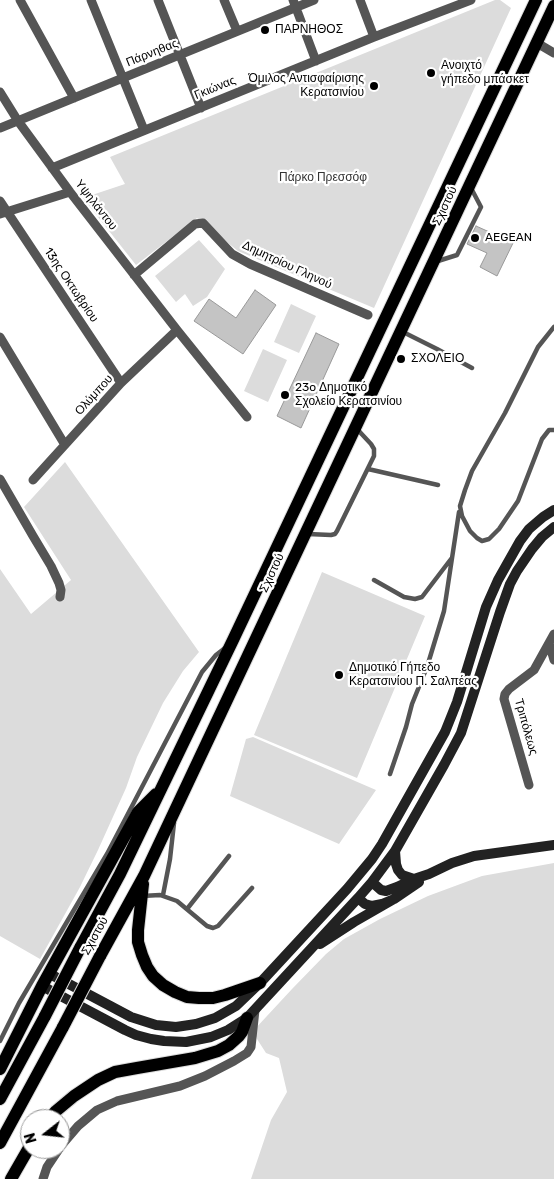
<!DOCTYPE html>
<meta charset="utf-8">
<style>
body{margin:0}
#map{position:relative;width:554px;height:1179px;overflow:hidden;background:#fff;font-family:Rubik,sans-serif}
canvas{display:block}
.north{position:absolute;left:20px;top:1109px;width:50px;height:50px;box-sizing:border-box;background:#fff;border:1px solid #999;border-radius:50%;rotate:254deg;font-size:14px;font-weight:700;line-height:20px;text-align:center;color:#000}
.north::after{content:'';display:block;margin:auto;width:18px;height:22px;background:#000;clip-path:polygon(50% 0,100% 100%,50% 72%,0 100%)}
</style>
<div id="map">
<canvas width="554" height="1179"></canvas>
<div class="north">N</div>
</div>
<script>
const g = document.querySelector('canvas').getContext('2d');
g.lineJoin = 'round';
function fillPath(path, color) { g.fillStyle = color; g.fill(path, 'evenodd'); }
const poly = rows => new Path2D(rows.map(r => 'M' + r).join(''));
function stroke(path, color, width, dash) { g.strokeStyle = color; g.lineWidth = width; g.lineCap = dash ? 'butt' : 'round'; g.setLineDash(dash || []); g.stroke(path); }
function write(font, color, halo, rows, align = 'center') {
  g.font = font + ' Rubik,sans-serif'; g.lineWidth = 4.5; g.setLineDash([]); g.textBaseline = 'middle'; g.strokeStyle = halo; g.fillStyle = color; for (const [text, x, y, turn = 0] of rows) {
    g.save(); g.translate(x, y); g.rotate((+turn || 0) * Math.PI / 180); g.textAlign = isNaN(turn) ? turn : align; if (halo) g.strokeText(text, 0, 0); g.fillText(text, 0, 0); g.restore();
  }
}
fillPath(poly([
 [495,0,500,0,511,8,374,308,238,251,197,218,136,265,83,198,125,184,110,157],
 [199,240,225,269,207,297,193,306,185,294,176,302,155,276],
 [291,304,316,316,299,353,274,342],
 [263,349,287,360,268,402,244,391],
 [65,462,199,652,183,671,163,703,137,757,126,788,98,850,80,887,40,959,0,936,0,569,31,614,71,580,24,507],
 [322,572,425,616,357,778,254,735],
 [253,737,376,790,339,844,230,796,246,739],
 [554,863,554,1179,251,1179,271,1120,287,1092,279,1058,266,1053,257,1039,254,1030,292,989,326,954,344,939,380,919,428,896,482,876]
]), '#dcdcdc');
const building = poly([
 [476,226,496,235,497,232,514,241,497,276,480,267,487,253,467,244,476,226],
 [255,290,276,305,243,354,194,321,209,299,236,318,255,290],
 [316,333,339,344,301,428,277,416,316,333]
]);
fillPath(building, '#c4c4c4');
stroke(building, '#999', 1);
const primary = poly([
 [143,884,138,930,138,942,142,955,147,967,153,976,163,985,175,992,187,997,199,998,213,998,225,995,260,983],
 [80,948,120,874,233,640,536,0],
 [100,956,144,876,554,6],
 [0,1069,42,986,138,812,156,794],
 [0,1099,45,1016],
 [49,1119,56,1111,74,1096,98,1080,115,1072,137,1068,195,1058,218,1051,229,1045,239,1036,242,1032,247,1018],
 [0,1143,63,1027],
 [11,1179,30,1146]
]);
stroke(primary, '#dbdbdb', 14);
stroke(poly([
 [438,261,457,255,481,207,471,188],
 [554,327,538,347,505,413,472,471,465,490,460,506,462,516,470,531,477,538,482,541,489,539,499,529,518,501,542,439,549,430,554,430],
 [403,332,437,349,472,368],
 [368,469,438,485],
 [308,534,331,535,335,534,337,531,374,456,374,449,371,444,357,429],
 [374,580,404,597,415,599,422,597,451,559],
 [390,774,406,727,412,704,427,667,444,611,459,512],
 [163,895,170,859,174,823],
 [142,896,160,895,177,901,207,926,213,928,218,926,252,888],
 [187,909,229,856],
 [0,1041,19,1003,107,854,202,672,216,655,225,648]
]), '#555', 4.5);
stroke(poly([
 [20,0,74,98],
 [91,0,144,130],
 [158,0,201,108],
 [224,0,237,31],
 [293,0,316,61],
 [360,0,374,37],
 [537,43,554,53],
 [0,92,18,121,70,192,177,330,247,417],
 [0,128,314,0],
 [52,168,374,37,471,0],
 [0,201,121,383],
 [0,214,70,192],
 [134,275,195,224,203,223,232,254,250,264,368,315],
 [0,337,65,445],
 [0,479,33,536,51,566,59,583,61,590,60,597],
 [33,480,121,383,177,330],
 [549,643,554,660],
 [529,785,504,699,505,694,509,689,534,670,554,634],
 [60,1147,78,1126,97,1110,117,1101,180,1086,205,1076,234,1061,247,1053,251,1047,255,1010],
 [43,1179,47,1167,59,1149]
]), '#555', 9);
stroke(poly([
 [395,851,396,864,398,870,402,875,414,879],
 [372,882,381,890,386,891,397,887,414,879,429,874,452,863,474,856,554,845],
 [358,898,365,904,372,906,382,904,394,899,419,882],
 [320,944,354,922,394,899],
 [50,974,131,1017,156,1025,176,1027,196,1024,215,1018,236,1006,260,983,347,889,372,859,382,844,445,732,457,702,486,607,498,580,520,541,529,529,543,517,554,510],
 [42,986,125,1030,136,1035,151,1039,164,1041,186,1042,211,1037,228,1030,247,1018,358,898,372,882,395,851,444,765,461,733,500,612,510,584,517,571,532,549,542,537,554,527]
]), '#222', 10);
stroke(primary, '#000', 12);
const primaryBridge = poly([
 [45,1016,80,948],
 [63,1027,100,956]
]);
stroke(primaryBridge, '#dbdbdb', 14, []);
stroke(primaryBridge, '#000', 12);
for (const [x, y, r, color] of [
 [265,30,5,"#000"],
 [431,73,5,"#000"],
 [374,86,5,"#000"],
 [475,238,5,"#000"],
 [401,359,5,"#000"],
 [285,395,5,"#000"],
 [339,675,5,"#000"]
]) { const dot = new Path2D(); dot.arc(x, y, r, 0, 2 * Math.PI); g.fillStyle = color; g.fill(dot); stroke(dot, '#fff', 2); }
write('12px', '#000', '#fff', [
 ["ΠΑΡΝΗΘΟΣ",275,30],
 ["Ανοιχτό",441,66],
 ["γήπεδο μπάσκετ",441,80],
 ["Όμιλος Αντισφαίρισης",364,79,"right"],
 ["Κερατσινίου",364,93,"right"],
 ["AEGEAN",485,238],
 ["ΣΧΟΛΕΙΟ",411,359],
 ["23o Δημοτικό",295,388],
 ["Σχολείο Κερατσινίου",295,402],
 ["Δημοτικό Γήπεδο",349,668],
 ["Κερατσινίου Π. Σαλπέας",349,682]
], 'left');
write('12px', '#000', '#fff', [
 ["Πάρνηθας",152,53,-22],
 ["Γκιώνας",215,88,-22],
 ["Υψηλάντου",96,205,52],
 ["Σχιστού",445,206,-65],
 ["Δημητρίου Γληνού",287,265,25],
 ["13ης Οκτωβρίου",71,285,56],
 ["Ολύμπου",94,395,-48],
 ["Σχιστού",272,573,-65],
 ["Τριπόλεως",526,727,74],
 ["Σχιστού",95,936,-61]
]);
write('12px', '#333', '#fff', [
 ["Πάρκο Πρεσσόφ",323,178]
]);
</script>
